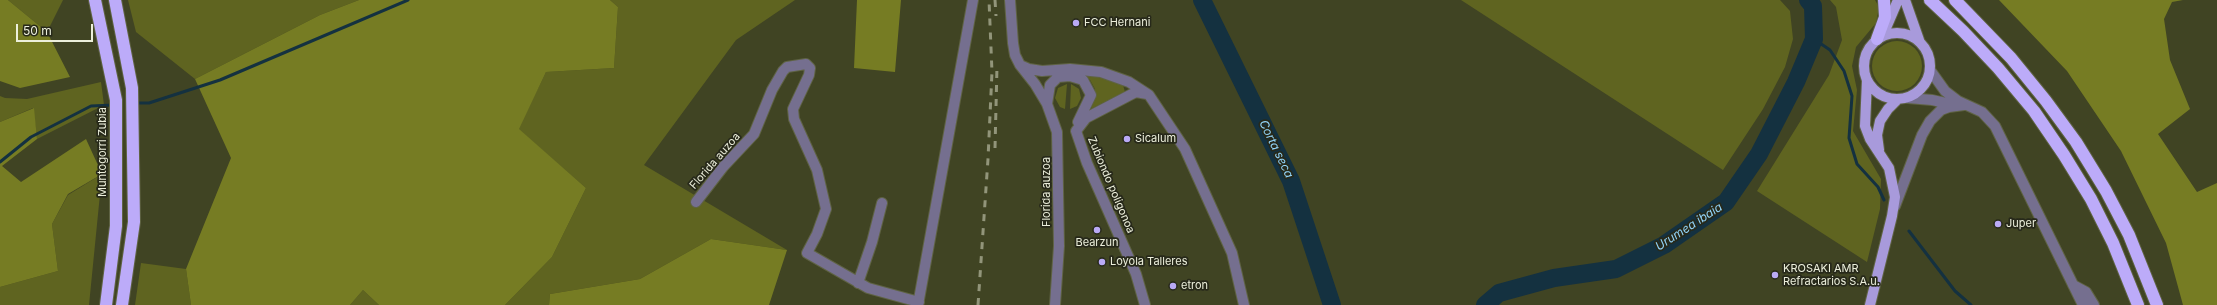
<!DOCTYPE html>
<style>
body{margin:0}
#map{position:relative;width:2217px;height:305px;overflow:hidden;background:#404423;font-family:Inter,sans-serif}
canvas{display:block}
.scale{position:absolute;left:16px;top:24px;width:77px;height:18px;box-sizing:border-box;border:2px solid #ecefdb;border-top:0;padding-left:5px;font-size:12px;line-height:14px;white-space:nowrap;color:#ecefdb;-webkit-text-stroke:3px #27291a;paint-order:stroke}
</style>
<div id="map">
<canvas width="2217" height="305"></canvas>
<div class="scale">50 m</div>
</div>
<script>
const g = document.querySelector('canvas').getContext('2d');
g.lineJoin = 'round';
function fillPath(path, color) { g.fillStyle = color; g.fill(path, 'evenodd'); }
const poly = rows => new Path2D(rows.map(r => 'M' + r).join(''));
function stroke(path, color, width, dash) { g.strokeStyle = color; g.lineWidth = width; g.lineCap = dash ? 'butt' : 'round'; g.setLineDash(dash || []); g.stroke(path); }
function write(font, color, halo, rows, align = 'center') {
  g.font = font + ' Inter,sans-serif'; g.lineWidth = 3.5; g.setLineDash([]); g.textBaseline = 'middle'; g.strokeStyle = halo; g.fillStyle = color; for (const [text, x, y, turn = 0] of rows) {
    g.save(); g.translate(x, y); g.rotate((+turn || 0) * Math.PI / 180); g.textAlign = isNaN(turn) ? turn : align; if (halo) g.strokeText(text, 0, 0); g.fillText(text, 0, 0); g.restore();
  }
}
fillPath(poly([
 [8,0,63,0,47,32],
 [128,0,359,0,320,15,195,79,136,32],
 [610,0,795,0,736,40,644,165,787,250,711,239,640,279,550,294,549,305,505,305,552,257,586,188,518,129,546,72,614,68,618,7],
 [1461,0,1780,0,1790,11,1793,39,1785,67,1763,109,1723,170],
 [1830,0,1875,0,1879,7,1876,23,1856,47,1852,66,1857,90,1853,131,1881,179,1880,209,1867,262,1757,191,1829,75,1842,40,1836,7],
 '1872 66a25 25 0 1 1 50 0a25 25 0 1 1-50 0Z',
 [1081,73,1092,73,1118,83,1123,85,1125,92,1091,109,1095,97,1095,89,1090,80],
 [101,82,104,105,37,139,33,108,0,122,0,96,5,98,27,99],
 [1067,84,1065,109,1060,107,1055,98,1058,88],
 [1071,84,1079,89,1081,98,1077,106,1070,109],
 [102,174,89,305,0,305,0,287,58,271,52,224,68,195],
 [141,263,186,269,191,305,135,305],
 [363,290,379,305,350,305]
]), '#5f6420');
fillPath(poly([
 [0,0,8,0,47,32,70,77,20,88,0,81],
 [359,0,610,0,618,7,614,68,546,72,519,129,586,188,552,257,505,305,379,305,363,290,350,305,191,305,186,269,231,158,195,79,320,15],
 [857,0,901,0,895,72,854,68],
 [1999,0,2183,0,2172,2,2164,19,2170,60,2190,109,2158,134,2197,192,2217,183,2217,305,2183,305,2166,243,2121,151,2067,71],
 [34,108,37,139,2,166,21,182,86,139,102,174,68,194,52,224,58,271,0,287,0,122],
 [711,239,787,250,769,305,549,305,550,294,640,279]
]), '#767c23');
stroke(poly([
 [1814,39,1830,50,1844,71,1852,96,1849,138,1857,164,1878,187,1884,200],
 [136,103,149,103,220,80,408,0],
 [0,162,31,137,91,106,114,105],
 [1909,231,1955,291,1971,305]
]), '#143140', 3);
stroke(poly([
 [1202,0,1291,181,1332,305],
 [1485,305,1499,293,1554,278,1616,269,1664,245,1726,202,1759,154,1796,82,1814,39,1813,6,1808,0]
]), '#143140', 18);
const minor = poly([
 [1010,0,1013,43,1015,55,1020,65,1035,84,1047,104,1057,132,1059,246,1055,305],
 [1020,65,1029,69,1042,71,1070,69,1101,72,1129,82,1149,95,1185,149,1232,253,1244,305],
 [1930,70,1945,91,1958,101,1982,112,1995,126,2083,305],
 [1908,98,1932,100,1955,105],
 [1047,104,1050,85,1058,77,1070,76,1083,80,1091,95,1078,122],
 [696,202,723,167,754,134,772,90,783,71,787,67,806,64,810,68,809,75,793,109,794,119,817,170,826,209,817,234,807,253,868,288,919,302],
 [1895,206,1922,135,1930,121,1941,110,1949,107,1964,105],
 [858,283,872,242,882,203],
 [2073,285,2086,292,2094,305],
 [918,305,973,0],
 [1145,305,1136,274,1087,163,1076,131,1086,118,1130,95,1136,92,1147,94]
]);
const major = poly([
 [1905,0,1919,40],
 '1864 66a33 33 0 1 1 66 0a33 33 0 1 1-66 0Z',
 [1883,35,1898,0],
 [1867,80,1865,126,1870,139,1889,168,1895,197,1892,216,1870,305],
 [1879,150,1877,135,1880,121,1888,109,1898,99]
]);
const highway = poly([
 [95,0,116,100,116,226,106,305],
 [115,0,132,88,134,222,122,305],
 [1930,0,1963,31,1998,68,2034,111,2064,155,2091,199,2113,243,2138,305],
 [1955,0,2011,58,2046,101,2076,142,2106,191,2129,235,2157,305],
 [1877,39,1885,17,1884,0]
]);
stroke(minor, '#5f6344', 12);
stroke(major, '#5f6344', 12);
stroke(highway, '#5f6344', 14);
stroke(minor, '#756f8f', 10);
stroke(major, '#a89adb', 10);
stroke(highway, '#bcabf9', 12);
stroke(poly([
 [995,0,996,16],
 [995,148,997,66],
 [978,305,988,159,992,72,989,0]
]), '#92957a', 3, [7, 7]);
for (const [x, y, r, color] of [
 [1076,23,4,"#baaaf6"],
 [1127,139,4,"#baaaf6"],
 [1998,224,4,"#baaaf6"],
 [1097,230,4,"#baaaf6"],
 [1102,262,4,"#baaaf6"],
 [1775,275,4,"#baaaf6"],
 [1173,286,4,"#baaaf6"]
]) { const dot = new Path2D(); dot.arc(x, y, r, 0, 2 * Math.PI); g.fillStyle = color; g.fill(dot); stroke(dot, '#27291a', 1.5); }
write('11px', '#ecefdb', '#27291a', [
 ["FCC Hernani",1084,23],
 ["Sicalum",1135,139],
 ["Juper",2006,224],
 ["Bearzun",1097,243,"center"],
 ["Loyola Talleres",1110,262],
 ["KROSAKI AMR",1783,269],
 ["Refractarios S.A.u.",1783,282],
 ["etron",1181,286]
], 'left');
write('11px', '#ecefdb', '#27291a', [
 ["Muntogorri Zubia",103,152,-90],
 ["Florida auzoa",715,161,-49],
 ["Zubiondo poligonoa",1111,185,67],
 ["Florida auzoa",1047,192,-90]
]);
write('italic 12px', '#92d4f9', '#27291a', [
 ["Corta seca",1276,149,64],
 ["Urumea ibaia",1689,227,-33]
]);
</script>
